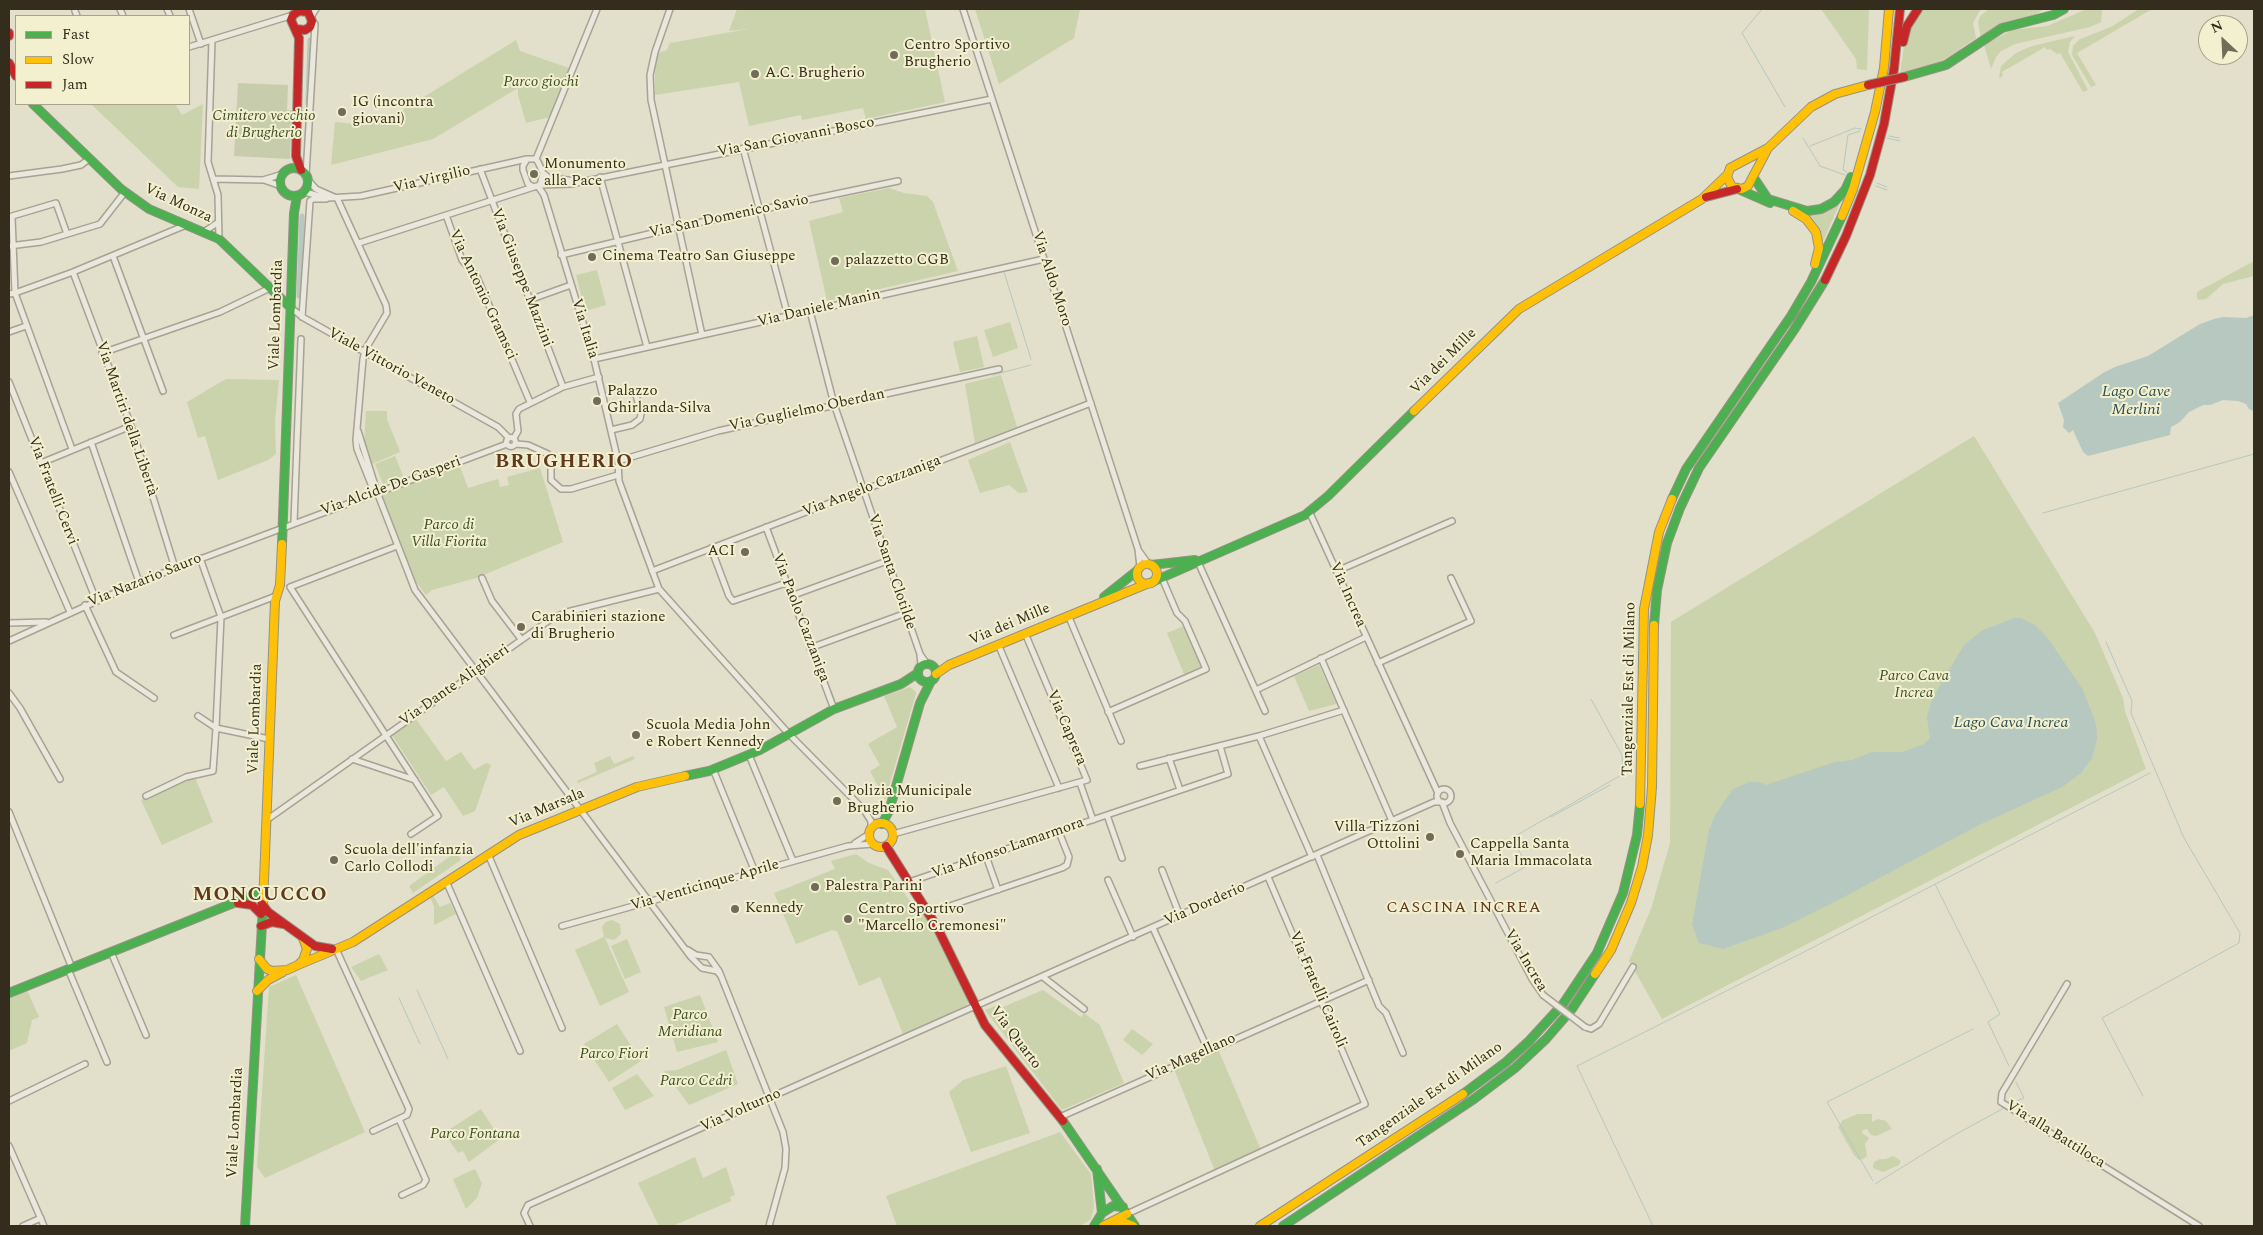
<!DOCTYPE html>
<meta charset="utf-8">
<style>
body{margin:0}
#map{position:relative;width:2263px;height:1235px;overflow:hidden;background:#e2dfca;font-family:Spectral,serif}
canvas{display:block}
.frame{position:absolute;inset:0;border:10px solid #342c1d;pointer-events:none}
.legend{position:absolute;left:15px;top:15px;width:175px;height:90px;box-sizing:border-box;background:#f3f0cf;border:1px solid #a7a288;margin:0;padding:6px 9px;list-style:none;font-size:15px;color:#342c1d}
.legend li{display:flex;align-items:center;gap:10px;height:25px}
.legend b{width:25px;border:1px solid #a7a288}
.north{position:absolute;left:2198px;top:15px;width:50px;height:50px;box-sizing:border-box;background:#f3f0cf;border:1px solid #a7a288;border-radius:50%;rotate:335deg;font-size:14px;font-weight:700;line-height:20px;text-align:center;color:#342c1d}
.north::after{content:'';display:block;margin:auto;width:18px;height:22px;background:#716b5a;clip-path:polygon(50% 0,100% 100%,50% 72%,0 100%)}
</style>
<div id="map">
<canvas width="2263" height="1235"></canvas>
<div class="frame"></div>
<ul class="legend">
<li><b style="height:6px;background:#4caf50"></b>Fast</li>
<li><b style="height:6px;background:#ffc107"></b>Slow</li>
<li><b style="height:6px;background:#c62828"></b>Jam</li>
</ul>
<div class="north">N</div>
</div>
<script>
const g = document.querySelector('canvas').getContext('2d');
g.lineJoin = 'round';
function fillPath(path, color) { g.fillStyle = color; g.fill(path, 'evenodd'); }
const poly = rows => new Path2D(rows.map(r => 'M' + r).join(''));
function stroke(path, color, width, dash) { g.strokeStyle = color; g.lineWidth = width; g.lineCap = dash ? 'butt' : 'round'; g.setLineDash(dash || []); g.stroke(path); }
function write(font, color, halo, rows, align = 'center') {
  g.font = font + ' Spectral,serif'; g.lineWidth = 4; g.setLineDash([]); g.textBaseline = 'middle'; g.strokeStyle = halo; g.fillStyle = color; for (const [text, x, y, turn = 0] of rows) {
    g.save(); g.translate(x, y); g.rotate((+turn || 0) * Math.PI / 180); g.textAlign = isNaN(turn) ? turn : align; if (halo) g.strokeText(text, 0, 0); g.fillText(text, 0, 0); g.restore();
  }
}
fillPath(poly([
 [737,9,925,9,945,102,866,119,863,108,802,120,801,115,749,126,739,82,655,95,655,67,658,53,667,50,670,43,748,29,729,31],
 [975,9,1080,9,1074,38,999,84],
 [1821,9,1869,9,1867,70,1857,69,1856,59],
 [1920,9,1981,9,1973,23,1976,38,1942,61,1900,73,1905,40],
 [1989,9,2044,9,2035,15,2005,23,1981,38,1978,22,1980,16],
 [2087,9,2102,10,2101,22,2090,27,2015,44,2001,51,1996,57,1991,69,1984,45,2012,30,2047,26],
 [2139,9,2152,9,2077,53,2096,85,2091,87,2072,55,2073,46,2080,39,2111,27],
 [2075,36,2070,42,2068,52,2088,90,2083,92,2060,53,2057,54,2050,49,2047,50,2045,47,2002,72,2003,76,1999,78,2001,66,2016,53,2032,46],
 [516,40,520,51,572,69,554,116,526,123,518,95,518,88,433,139,331,165,335,122,365,125,393,116],
 [91,104,175,104,182,115,203,104,199,189,178,187],
 [889,188,904,193,927,196,933,202,958,271,827,301,809,221,843,212,839,198],
 [1841,200,1821,246,1806,214],
 [2254,261,2254,276,2223,284,2206,299,2199,300,2197,298,2197,292],
 [597,270,606,305,585,311,576,275],
 [1010,322,1018,348,993,357,984,330],
 [977,336,984,367,960,372,953,342],
 [1001,375,1017,427,975,443,965,384],
 [226,379,279,380,275,421,276,454,268,460,218,480,205,436,198,438,187,402],
 [366,411,387,411,387,419,400,452,372,464,364,446],
 [1974,436,2095,633,2123,698,2125,711,2146,769,1662,1019,1629,961,1651,909,1670,843,1671,622],
 [1010,442,1028,492,1019,493,1009,485,980,493,968,460],
 [395,456,403,476,383,484,375,464],
 [459,464,468,488,498,479,500,487,509,485,507,477,540,468,563,542,476,578,432,590,426,595,414,579,398,542,381,492],
 [1184,626,1202,666,1184,674,1167,633],
 [1319,665,1337,704,1309,711,1294,676],
 [910,687,916,692,915,697,885,800,870,771,880,765,868,744,897,727,884,696],
 [416,719,446,761,461,752,474,770,486,763,491,765,475,811,463,816,444,787,431,795,392,735],
 [610,756,614,764,633,756,635,759,578,783,577,781,597,772,594,763],
 [195,777,213,822,162,845,141,800],
 [456,852,461,860,413,893,409,886],
 [856,854,869,863,888,870,915,908,920,904,935,928,968,1000,967,1006,903,1034,880,977,859,986,837,931,832,930,796,944,774,893,835,869,831,861],
 [433,895,440,907,450,903,456,914,434,925,434,906,430,897],
 [612,920,620,924,621,934,614,940,605,938,629,992,600,1006,575,950,604,937,602,927,606,922],
 [627,939,641,972,625,979,611,946],
 [379,954,388,970,361,981,351,967],
 [296,975,365,1132,265,1178,257,1167,269,987],
 [27,990,39,1017,32,1020,27,1043,9,1051,9,997],
 [1043,990,1081,1017,1084,1013,1100,1025,1124,1083,1062,1110,985,1010,998,1005,1003,1007],
 [700,995,718,1042,677,1052,664,1007],
 [617,1024,641,1061,609,1082,584,1044],
 [1132,1029,1153,1044,1142,1055,1123,1040],
 [1218,1049,1261,1150,1215,1171,1174,1069],
 [726,1050,738,1084,689,1105,664,1071,677,1070],
 [1006,1066,1030,1133,971,1152,949,1092,963,1080],
 [637,1074,654,1096,625,1110,612,1088],
 [481,1109,500,1139,469,1162,463,1151,458,1153,444,1133],
 [1858,1114,1872,1114,1872,1122,1878,1119,1886,1121,1892,1129,1876,1136,1871,1135,1867,1129,1863,1130,1862,1133,1869,1138,1865,1144,1867,1156,1863,1159,1859,1160,1854,1155,1838,1127,1843,1120],
 [1060,1132,1091,1174,1094,1207,1091,1219,1080,1226,897,1226,886,1196],
 [1893,1156,1901,1161,1899,1165,1883,1172,1873,1168,1874,1162,1880,1159,1886,1159],
 [695,1157,703,1178,726,1167,735,1195,730,1197,731,1201,672,1226,659,1226,638,1183],
 [475,1169,482,1183,477,1198,466,1209,453,1179]
]), '#cbd3ad');
fillPath(poly([
 [238,83,288,85,287,110,292,111,290,159,234,156]
]), '#c7cdac');
fillPath(poly([
 [2254,315,2254,411,2249,409,2246,404,2238,401,2223,400,2210,405,2203,405,2189,412,2180,422,2171,427,2170,435,2088,456,2083,452,2073,430,2069,433,2063,427,2064,420,2058,403,2103,373,2115,367,2148,356,2200,324,2214,319,2223,317,2246,318],
 [2014,618,2021,618,2035,625,2047,637,2083,690,2096,724,2097,739,2092,758,2081,773,2062,787,1979,825,1842,898,1782,928,1723,949,1699,943,1692,924,1709,830,1715,815,1733,789,1749,782,1758,782,1766,785,1835,762,1852,760,1872,752,1902,752,1924,744,1930,738,1927,717,1932,699,1964,645,1981,631]
]), '#b6c8c0');
stroke(poly([
 [1762,9,1742,33,1785,107],
 [1889,136,1899,138],
 [1803,138,1820,166,1845,175],
 [1887,138,1900,141],
 [1810,146,1855,128,1861,129],
 [1847,172,1843,170,1848,135,1860,131],
 [1877,183,1887,187],
 [1876,186,1887,190],
 [1004,272,1031,359],
 [993,375,1031,365],
 [2043,513,2254,454],
 [2106,642,2132,701,2131,713,2184,838,2240,933,2239,943,2102,1018,2143,1096],
 [1551,817,1610,785],
 [1496,883,1527,866,1512,838,1623,774,1622,755,1591,699],
 [1935,884,2000,1014,1988,1022,2009,1066],
 [417,990,448,1059],
 [399,998,420,1044],
 [2010,1104,2024,1098,2016,1082],
 [1873,1181,1827,1102,1973,1029],
 [1875,1184,1951,1137,2004,1108],
 [1653,1226,1577,1066,1804,952,2150,773]
]), '#b6c8c0', 1);
stroke(poly([
 [308,102,310,40],
 [299,296,302,216]
]), '#b6c8c0', 5);
const street = poly([
 [120,9,123,16],
 [167,9,170,16],
 [189,9,201,44],
 [670,9,655,52,650,75,651,100,702,335],
 [963,9,1138,549,1140,567],
 [75,11,77,16],
 [311,17,316,9],
 [212,40,208,162,218,195,219,239],
 [189,47,293,15],
 [743,148,788,316],
 [536,159,597,9],
 [480,169,563,387],
 [543,173,549,178,577,181],
 [306,175,315,24,312,21],
 [9,176,62,169,81,165,89,159],
 [600,177,647,347],
 [214,179,263,180,283,174],
 [264,180,281,186],
 [308,180,316,189,334,197],
 [538,186,544,195,594,359,618,461,619,481,659,589,788,733,864,810,871,821,871,830],
 [534,187,528,184,523,170,523,166,527,159,536,159,538,162,543,173,540,185],
 [304,192,328,198,361,196,527,159],
 [337,198,386,305,387,313,365,350,363,359,356,440,357,449,373,489,377,492],
 [446,215,462,260,477,277,530,402],
 [9,217,56,203,67,234],
 [12,217,15,293,72,449],
 [204,232,217,223],
 [359,243,540,185,571,184,992,99],
 [9,246,41,242,100,224,125,192],
 [561,255,678,227,898,181],
 [113,256,163,391],
 [73,272,131,426,175,568],
 [9,294,15,293,73,272,186,225],
 [529,300,571,285],
 [291,308,304,318,498,427,509,438],
 [810,311,834,404,920,654,927,664],
 [302,317,310,201,313,199,326,199],
 [9,332,26,326],
 [102,353,220,312,270,288],
 [594,359,1044,259],
 [9,382,96,600],
 [611,430,632,425,640,419,641,414,635,391],
 [358,431,377,492,415,590,691,957,702,968,717,971,721,976],
 '506.5 442a4.5 4.5 0 1 1 9 0a4.5 4.5 0 1 1-9 0Z',
 [514,438,518,431,516,414,519,409,563,387,599,377],
 [91,442,139,582],
 [516,444,528,445,548,454,551,460,551,480,561,489,571,489,618,475],
 [618,461,718,431,999,369],
 [41,463,131,426],
 [9,472,70,612],
 [1309,511,1438,793],
 [294,522,301,339],
 [766,527,834,709],
 [397,546,290,587,438,816,411,834],
 [711,548,729,596,733,601,786,583],
 [1139,551,1149,565],
 [200,558,221,617,216,728],
 [1198,562,1265,711],
 [652,571,1091,403],
 [1337,571,1452,521],
 [482,578,492,601,521,639],
 [791,596,887,561],
 [85,605,116,672,154,698],
 [1068,615,1121,741],
 [9,623,46,622],
 [174,635,276,596],
 [9,641,139,582,507,444],
 [998,644,1059,788],
 [810,648,906,613],
 [920,655,921,665],
 [1321,658,1392,821],
 [1378,663,1471,621,1451,578],
 [1256,690,1366,637],
 [9,693,20,708,60,779],
 [1108,712,1206,669,1185,621,1177,613,1162,578],
 [198,716,216,728],
 [1259,736,1312,857],
 [749,755,793,861],
 [1169,758,1180,790],
 [352,759,415,780],
 [1140,766,1259,736,1344,710],
 [713,769,755,872],
 [1080,783,1093,820],
 '1437 796a7 7 0 1 1 14 0a7 7 0 1 1-14 0Z',
 [146,796,186,777,213,771,216,728,269,739],
 [1442,802,1450,823,1532,979,1543,995],
 [9,812,72,968],
 [1107,815,1122,858],
 [268,819,551,619,567,612,659,589],
 [893,834,1087,780,1025,633],
 [855,843,869,834],
 [488,854,562,1028],
 [1317,855,1379,1006,1386,1013,1403,1053],
 [986,856,998,890],
 [1162,870,1180,916],
 [1108,880,1133,937],
 [446,881,520,1051],
 [909,882,1228,774,1220,746],
 [929,913,1062,868,1067,865,1069,857,1059,832],
 [562,926,848,846,873,844],
 [1153,928,1208,1050],
 [336,949,409,1109,407,1115,373,1131],
 [688,950,696,955,709,957,719,971,783,1132,786,1149,785,1168,769,1226],
 [111,952,146,1035],
 [68,969,107,1062],
 [1043,977,1084,1009],
 [2067,984,2002,1093,2001,1102,2199,1226],
 [1585,1027,1591,1029,1599,1024,1633,967],
 [9,1101,85,1064],
 [1060,1117,1369,980],
 [399,1119,426,1180,423,1185,402,1195],
 [9,1146,44,1226],
 [1127,1214,1365,1104,1268,877],
 [23,1226,41,1218],
 [530,1226,524,1213,528,1205,1434,802,1441,802]
]);
const fast = poly([
 [1904,77,1946,65,2002,28,2053,15,2064,9],
 [33,104,121,189,149,209,219,239,291,308],
 '280 182a14 14 0 1 1 28 0a14 14 0 1 1-28 0Z',
 [1754,178,1768,199,1807,211,1821,209,1834,202,1845,190,1851,177],
 [1738,189,1770,203],
 [1672,499,1686,469,1791,316,1811,282,1842,216],
 [282,544,294,213,297,196],
 [1151,565,1195,560],
 [1152,582,1305,515,1328,496,1414,411],
 [1104,597,1138,570],
 [1654,625,1657,590,1667,543,1680,508,1699,468,1794,330,1825,280],
 '918 673a9 9 0 1 1 18 0a9 9 0 1 1-18 0Z',
 [685,776,709,771,760,750,834,709,901,684,918,673],
 [882,824,889,811,920,703,931,681],
 [9,993,251,896,263,888],
 [1463,1094,1506,1062,1529,1041,1563,1004,1597,953,1623,893,1637,835,1640,804],
 [1063,1121,1135,1226],
 [1102,1213,1113,1206,1123,1207],
 [245,1226,263,906],
 [1094,1226,1102,1213,1097,1169],
 [1283,1226,1474,1099,1515,1068,1546,1039,1572,1009,1595,974]
]);
const slow = poly([
 [1768,148,1730,168,1727,177,1732,187,1742,189,1748,186,1768,148,1811,107,1835,94,1868,85],
 [1793,211,1806,219,1816,232,1819,248,1815,264],
 [1842,216,1853,189,1875,112,1884,68,1889,9],
 [1414,411,1519,309,1702,199,1727,175],
 '1137 574a10 10 0 1 1 20 0a10 10 0 1 1-20 0Z',
 [936,674,949,665,1149,583],
 [1640,804,1644,609,1659,532,1672,499],
 '869 835a12 12 0 1 1 24 0a12 12 0 1 1-24 0Z',
 [263,906,275,601,280,585,282,544],
 [259,959,267,969,272,971,287,970,298,965,303,960,307,949,303,938],
 [298,965,353,942,519,835,637,787,685,776],
 [1595,974,1611,950,1631,903,1642,867,1648,835,1652,787,1654,625],
 [257,991,268,980,283,972],
 [1113,1222,1123,1222,1133,1226],
 [1103,1226,1127,1214],
 [1260,1226,1463,1094]
]);
const jam = poly([
 [296,29,305,30,310,27,312,21,308,12,299,11,293,15,291,20,299,38,296,156,301,170],
 [9,33,9,36],
 [1903,42,1907,26,1918,9],
 [9,63,16,76],
 [1706,197,1737,189],
 [1825,280,1846,236,1870,175,1884,124,1894,69,1900,9],
 [886,846,937,927,985,1025,1063,1121],
 [238,903,252,905,261,914],
 [262,904,268,912,315,946,332,949],
 [261,926,272,922,283,924]
]);
stroke(street, '#a7a394', 8);
stroke(fast, '#969283', 10);
stroke(slow, '#969283', 10);
stroke(jam, '#969283', 10);
stroke(street, '#eae8dc', 5);
stroke(fast, '#4caf50', 8);
stroke(slow, '#ffc107', 8);
stroke(jam, '#c62828', 8);
const streetBridge = poly([
 [1543,995,1585,1027]
]);
const jamBridge = poly([
 [1868,85,1904,77]
]);
stroke(streetBridge, '#a7a394', 8, []);
stroke(jamBridge, '#969283', 10, []);
stroke(streetBridge, '#eae8dc', 5);
stroke(jamBridge, '#c62828', 8);
for (const [x, y, r, color] of [
 [894,55,5,"#716b5a"],
 [755,74,5,"#716b5a"],
 [342,112,5,"#716b5a"],
 [534,174,5,"#716b5a"],
 [592,257,5,"#716b5a"],
 [835,261,5,"#716b5a"],
 [597,401,5,"#716b5a"],
 [745,552,5,"#716b5a"],
 [521,627,5,"#716b5a"],
 [636,735,5,"#716b5a"],
 [837,801,5,"#716b5a"],
 [1430,837,5,"#716b5a"],
 [1460,854,5,"#716b5a"],
 [334,860,5,"#716b5a"],
 [815,887,5,"#716b5a"],
 [735,909,5,"#716b5a"],
 [848,919,5,"#716b5a"]
]) { const dot = new Path2D(); dot.arc(x, y, r, 0, 2 * Math.PI); g.fillStyle = color; g.fill(dot); stroke(dot, '#f3f0cf', 2); }
write('15px', '#342c1d', '#f3f0cf', [
 ["Centro Sportivo",904,46],
 ["Brugherio",904,63],
 ["A.C. Brugherio",765,74],
 ["IG (incontra",352,103],
 ["giovani)",352,120],
 ["Monumento",544,165],
 ["alla Pace",544,182],
 ["Cinema Teatro San Giuseppe",602,257],
 ["palazzetto CGB",845,261],
 ["Palazzo",607,392],
 ["Ghirlanda-Silva",607,409],
 ["ACI",735,552,"right"],
 ["Carabinieri stazione",531,618],
 ["di Brugherio",531,635],
 ["Scuola Media John",646,726],
 ["e Robert Kennedy",646,743],
 ["Polizia Municipale",847,792],
 ["Brugherio",847,809],
 ["Villa Tizzoni",1420,828,"right"],
 ["Ottolini",1420,845,"right"],
 ["Cappella Santa",1470,845],
 ["Maria Immacolata",1470,862],
 ["Scuola dell'infanzia",344,851],
 ["Carlo Collodi",344,868],
 ["Palestra Parini",825,887],
 ["Kennedy",745,909],
 ["Centro Sportivo",858,910],
 ["\"Marcello Cremonesi\"",858,927]
], 'left');
write('italic 15px', '#3c4f24', '#f3f0cf', [
 ["Parco giochi",541,83],
 ["Cimitero vecchio",264,117],
 ["di Brugherio",264,134],
 ["Parco di",449,526],
 ["Villa Fiorita",449,543],
 ["Parco Cava",1914,677],
 ["Increa",1914,694],
 ["Parco",690,1016],
 ["Meridiana",690,1033],
 ["Parco Fiori",614,1055],
 ["Parco Cedri",696,1082],
 ["Parco Fontana",475,1135]
]);
write('15px', '#342c1d', '#f3f0cf', [
 ["Via San Giovanni Bosco",796,138,-11],
 ["Via Virgilio",432,180,-13],
 ["Via Monza",178,204,25],
 ["Via San Domenico Savio",729,217,-12],
 ["Via Giuseppe Mazzini",521,278,69],
 ["Via Aldo Moro",1051,279,72],
 ["Via Antonio Gramsci",482,295,65],
 ["Via Daniele Manin",819,309,-13],
 ["Viale Lombardia",277,315,-88],
 ["Via Italia",584,329,73],
 ["Via dei Mille",1444,362,-45],
 ["Viale Vittorio Veneto",391,367,29],
 ["Via Guglielmo Oberdan",807,411,-12],
 ["Via Martiri della Libertà",126,419,71],
 ["Via Alcide De Gasperi",391,487,-20],
 ["Via Angelo Cazzaniga",872,487,-21],
 ["Via Fratelli Cervi",52,491,69],
 ["Via Santa Clotilde",891,572,71],
 ["Via Nazario Sauro",145,581,-22],
 ["Via Increa",1347,595,66],
 ["Via Paolo Cazzaniga",800,618,69],
 ["Via dei Mille",1010,625,-23],
 ["Via Dante Alighieri",455,686,-35],
 ["Tangenziale Est di Milano",1630,689,-89],
 ["Viale Lombardia",256,719,-88],
 ["Via Caprera",1066,728,67],
 ["Via Marsala",547,809,-23],
 ["Via Alfonso Lamarmora",1008,849,-19],
 ["Via Venticinque Aprile",705,886,-16],
 ["Via Dorderio",1205,905,-24],
 ["Via Increa",1525,961,59],
 ["Via Fratelli Cairoli",1317,990,67],
 ["Via Quarto",1015,1038,53],
 ["Via Magellano",1191,1058,-24],
 ["Tangenziale Est di Milano",1430,1096,-35],
 ["Via Volturno",741,1111,-24],
 ["Viale Lombardia",236,1123,-87],
 ["Via alla Battiloca",2055,1135,32]
]);
write('italic 16px', '#2c4e53', '#f3f0cf', [
 ["Lago Cave",2136,393],
 ["Merlini",2136,411],
 ["Lago Cava Increa",2011,724]
]);
g.letterSpacing = '1px';
write('16px', '#5f381e', '#f3f0cf', [
 ["CASCINA INCREA",1464,909]
]);
g.letterSpacing = '0px';
g.letterSpacing = '1px';
write('bold 20px', '#5f381e', '#f3f0cf', [
 ["BRUGHERIO",564,463],
 ["MONCUCCO",260,896]
]);
g.letterSpacing = '0px';
</script>
